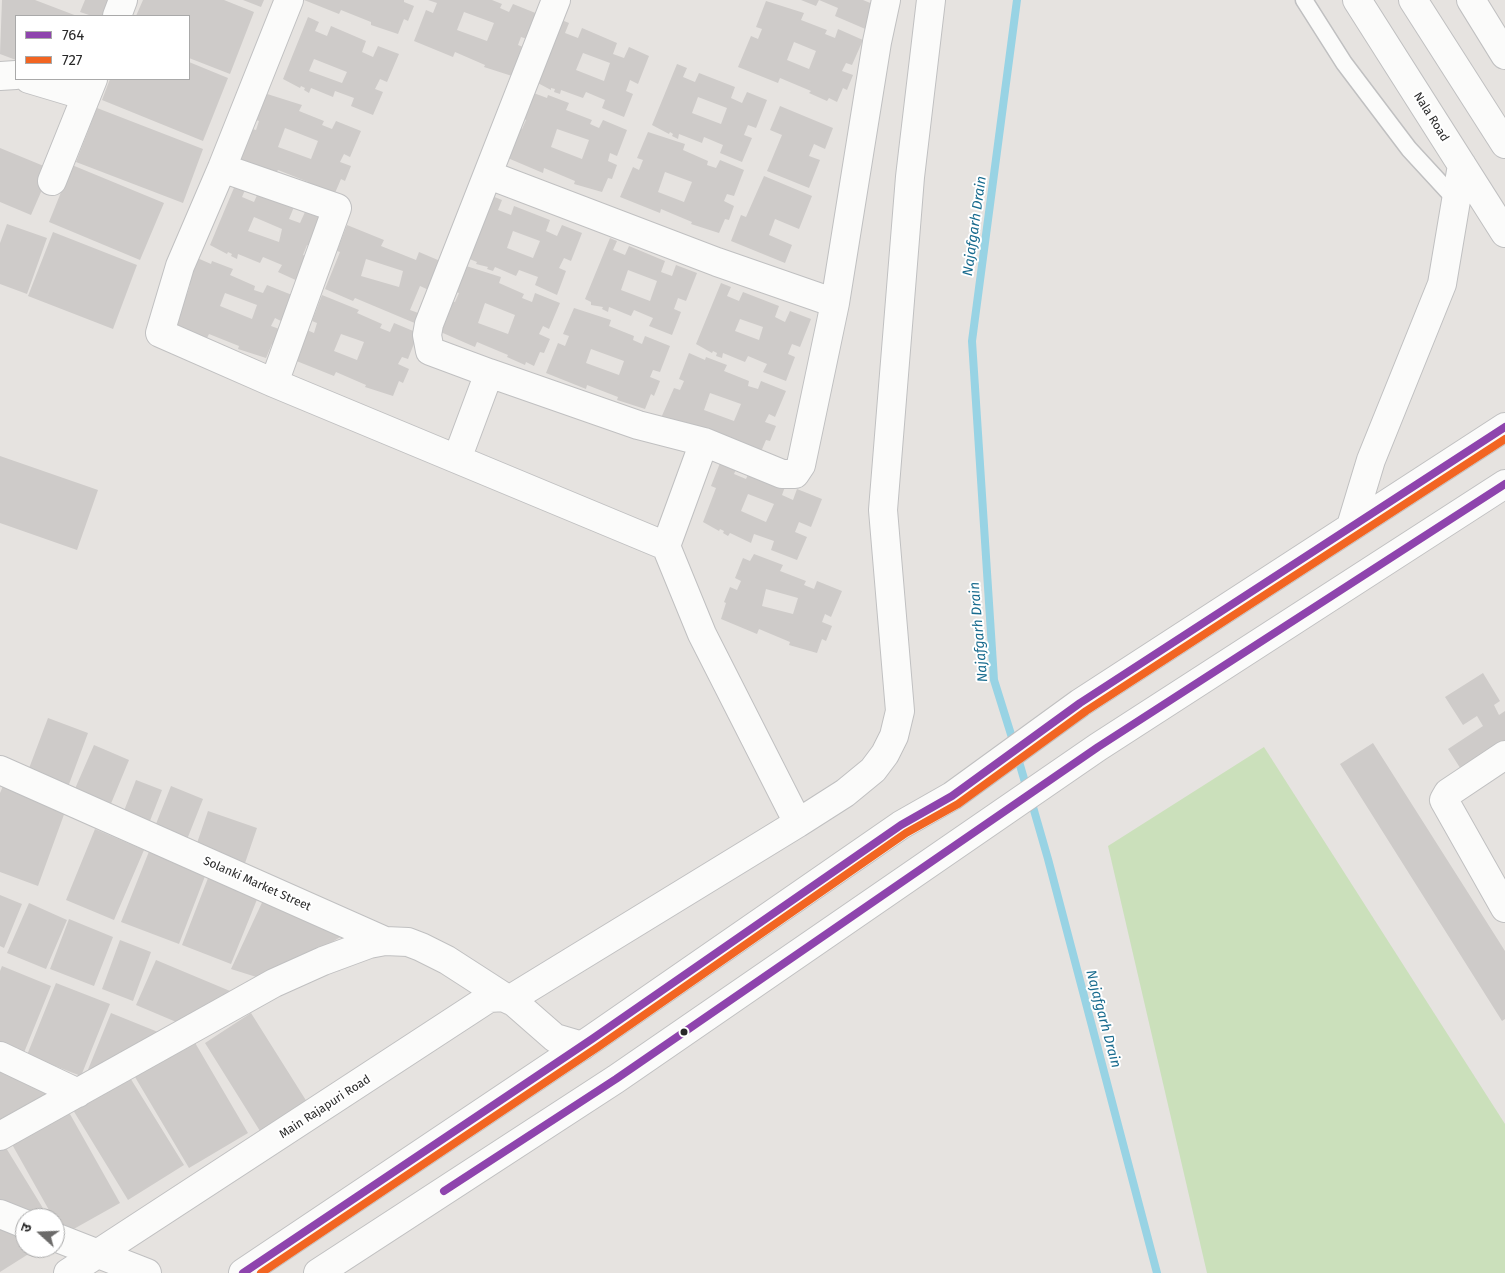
<!DOCTYPE html>
<meta charset="utf-8">
<style>
body{margin:0}
#map{position:relative;width:1505px;height:1273px;overflow:hidden;background:#e6e3e0;font-family:"Fira Sans","Noto Sans Devanagari",sans-serif}
canvas{display:block}
.legend{position:absolute;left:15px;top:15px;width:175px;height:65px;box-sizing:border-box;background:#fff;border:1px solid #a9a9a9;margin:0;padding:6px 9px;list-style:none;font-size:15px;color:#292929}
.legend li{display:flex;align-items:center;gap:10px;height:25px}
.legend b{width:25px;border:1px solid #a9a9a9}
.north{position:absolute;left:15px;top:1208px;width:50px;height:50px;box-sizing:border-box;background:#fff;border:1px solid #a9a9a9;border-radius:50%;rotate:290deg;font-size:14px;font-weight:700;line-height:20px;text-align:center;color:#292929}
.north::after{content:'';display:block;margin:auto;width:18px;height:22px;background:#6b6a69;clip-path:polygon(50% 0,100% 100%,50% 72%,0 100%)}
</style>
<div id="map">
<canvas width="1505" height="1273"></canvas>
<ul class="legend">
<li><b style="height:6px;background:#8e44ad"></b>764</li>
<li><b style="height:6px;background:#f26522"></b>727</li>
</ul>
<div class="north">उ</div>
</div>
<script>
const g = document.querySelector('canvas').getContext('2d');
g.lineJoin = 'round';
function fillPath(path, color) { g.fillStyle = color; g.fill(path, 'evenodd'); }
const poly = rows => new Path2D(rows.map(r => 'M' + r).join(''));
function stroke(path, color, width, dash) { g.strokeStyle = color; g.lineWidth = width; g.lineCap = dash ? 'butt' : 'round'; g.setLineDash(dash || []); g.stroke(path); }
function write(font, color, halo, rows, align = 'center') {
  g.font = font + ' "Fira Sans",sans-serif'; g.lineWidth = 4; g.setLineDash([]); g.textBaseline = 'middle'; g.strokeStyle = halo; g.fillStyle = color; for (const [text, x, y, turn = 0] of rows) {
    g.save(); g.translate(x, y); g.rotate((+turn || 0) * Math.PI / 180); g.textAlign = isNaN(turn) ? turn : align; if (halo) g.strokeText(text, 0, 0); g.fillText(text, 0, 0); g.restore();
  }
}
fillPath(poly([
 [1264,747,1505,1124,1505,1273,1207,1273,1108,846]
]), '#cbe0bb');
stroke(poly([
 [1014,744,994,680,972,341,1017,0],
 [1017,755,1027,789],
 [1031,800,1048,859,1157,1273]
]), '#98d3e4', 8);
fillPath(poly([
 [2,0,35,0,77,16,16,16,16,60,0,54],
 [85,0,120,0,114,16,92,16,80,12],
 [143,0,224,0,254,12,230,74,189,58,189,16,136,16],
 [243,0,264,0,261,7],
 [304,0,404,0,404,2,414,6,408,21,404,19,398,34,371,25,371,22,341,10,339,14],
 [428,0,492,0,502,4,500,8,509,12,513,4,538,14,527,39,521,37,518,45,528,49,512,76,484,67,485,65,455,52,453,57,414,41,426,10,433,13,437,3],
 [464,12,494,23,487,41,457,30],
 [801,0,819,0,816,6],
 [819,0,863,0,880,7,870,31,835,16,838,8],
 [766,1,804,13,801,20,827,30,825,34,835,38,838,29,863,40,852,65,846,63,842,71,853,75,847,90,843,88,837,102,829,98,827,101,809,93,811,91,780,78,778,83,738,67,751,36,758,39,762,29,756,27],
 [794,42,816,51,809,69,787,60],
 [308,17,319,22,315,31,327,36,331,26,366,41,362,52,373,57,378,46,399,54,387,82,380,79,375,89,383,92,373,115,351,106,354,98,335,91,333,97,311,88,309,93,304,90,305,88,301,86,300,88,283,79],
 [314,59,347,72,342,83,309,71],
 [559,19,569,23,565,33,578,38,582,28,617,43,613,54,624,58,629,47,649,56,638,84,630,80,626,91,633,94,624,117,602,108,605,100,586,92,583,98,561,90,560,94,554,92,555,89,551,88,551,90,534,81],
 [583,53,610,63,604,81,576,70],
 [189,62,228,78,203,141,102,100,110,79,189,79],
 [677,64,687,68,683,77,695,82,699,73,735,87,731,98,742,103,747,92,767,100,756,128,748,125,744,135,752,138,742,162,720,153,723,145,704,137,702,143,679,134,678,139,672,136,673,134,670,132,669,134,652,125],
 [698,97,727,108,721,124,692,113],
 [531,92,547,98,548,95,569,103,566,110,592,120,590,124,599,128,603,120,627,130,617,156,610,153,608,161,617,165,612,179,608,178,602,192,574,184,575,181,544,168,543,173,503,156,516,126,522,129,526,120,520,117],
 [557,129,589,140,582,159,551,147],
 [264,93,302,105,299,111,324,121,322,125,332,129,336,121,361,131,350,157,344,154,340,162,351,166,345,181,341,179,335,193,307,185,308,182,278,170,275,174,236,158,248,128,256,130,259,121,253,119],
 [285,128,318,141,311,159,278,147],
 [780,106,833,128,825,149,814,144,809,156,820,160,809,188,767,171,782,135,770,130],
 [97,108,203,149,183,203,76,162],
 [648,132,685,144,683,150,708,161,707,165,716,168,720,160,744,170,734,196,727,194,724,201,734,206,729,220,725,219,719,233,691,224,692,222,661,209,660,213,620,197,633,167,639,170,643,160,637,158],
 [665,172,692,182,684,202,658,192],
 [0,148,51,169,31,215,0,202],
 [72,165,164,203,140,260,49,222],
 [764,176,812,196,799,229,775,219,769,235,792,245,785,263,731,241,741,215,746,217],
 [236,183,246,188,242,197,254,202,258,193,294,207,289,219,300,223,305,212,326,220,315,248,307,245,303,255,310,258,300,282,278,272,282,265,263,257,260,263,238,254,237,259,231,256,232,254,228,252,227,254,210,245],
 [254,217,282,229,279,242,248,231],
 [492,196,502,200,498,210,511,215,514,206,550,220,546,231,557,236,562,225,582,233,571,261,564,258,559,268,566,271,557,295,535,285,538,277,519,270,516,276,495,267,493,271,487,269,488,267,476,264,477,262,467,258],
 [513,231,540,241,533,258,507,248],
 [7,224,47,238,27,294,0,284,0,243],
 [347,225,384,240,381,246,416,260,419,252,445,263,433,292,420,286,410,310,421,314,417,324,355,298,353,301,325,289,340,252,337,251],
 [366,259,403,271,399,287,361,276],
 [53,232,137,265,113,329,28,296],
 [610,238,617,241,613,250,625,255,629,246,665,261,661,272,672,276,676,265,697,273,686,301,678,298,674,309,681,312,672,335,649,326,653,318,634,310,631,316,609,307,608,312,602,309,603,307,591,305,591,302,585,299],
 [628,270,657,281,650,301,621,290],
 [195,257,211,264,212,261,233,269,230,275,255,286,254,290,263,293,267,285,292,295,281,321,275,318,271,326,282,330,276,345,272,344,266,358,238,349,239,346,209,334,207,338,167,322,180,291,187,294,190,285,185,283],
 [225,293,257,305,252,319,220,306],
 [463,265,501,277,499,283,524,294,522,298,532,302,535,293,560,303,549,329,543,326,539,334,550,339,544,353,540,352,534,366,526,362,525,365,507,357,508,355,477,342,475,347,436,330,448,300,455,302,459,293,453,291],
 [485,303,515,315,508,334,478,323],
 [721,283,731,287,727,296,739,301,743,292,779,306,775,317,785,322,790,311,811,319,800,347,792,344,788,354,795,357,786,381,763,372,767,364,748,356,745,362,723,353,722,358,716,356,717,353,713,351,712,353,696,344],
 [740,319,763,327,759,340,735,331],
 [322,295,359,310,357,313,382,324,380,328,390,332,394,323,418,333,408,359,402,357,398,364,409,369,403,383,399,381,393,396,365,387,366,385,336,372,334,376,294,360,307,330,314,333,317,323,312,321],
 [341,334,364,342,357,360,334,351],
 [574,308,611,320,609,326,634,336,633,340,642,344,645,336,670,346,660,372,653,370,650,377,660,381,654,396,651,394,645,409,617,400,618,397,587,385,586,389,546,373,558,343,565,346,569,336,563,334],
 [591,349,624,361,619,375,586,363],
 [689,353,705,360,706,357,727,365,724,371,749,381,748,386,758,389,761,381,786,391,775,417,769,414,765,422,776,426,770,441,766,440,760,454,661,418,674,388,680,390,684,381,679,379],
 [710,393,741,404,734,421,704,410],
 [0,456,98,490,77,550,0,523],
 [722,458,738,465,734,474,746,479,750,470,786,484,782,495,793,500,797,489,822,499,811,527,799,522,795,532,807,537,797,560,771,550,774,541,754,534,751,543,730,533,728,536,723,533,724,531,720,529,719,531,703,522,716,488,711,486],
 [748,494,774,504,766,522,741,511],
 [754,554,783,565,780,571,806,581,804,585,814,589,817,581,842,591,831,617,825,614,822,622,832,626,826,641,822,639,817,653,789,645,790,642,759,629,757,634,721,619,726,603,724,602,730,587,737,590,741,581,735,578,743,558,750,561],
 [766,589,798,598,793,614,762,606],
 [1483,673,1500,701,1494,705,1499,715,1505,711,1505,746,1464,774,1448,749,1483,726,1477,716,1463,725,1445,697],
 [48,718,88,733,68,787,28,771],
 [1373,743,1505,951,1505,1019,1502,1021,1340,764],
 [94,745,129,760,110,806,74,791],
 [136,780,162,790,148,826,122,816],
 [3,786,66,809,38,886,0,872,0,793],
 [171,786,203,799,186,842,154,829],
 [208,811,257,828,244,866,195,849],
 [95,829,144,850,114,920,66,900],
 [150,849,207,871,179,944,121,922],
 [210,873,260,892,231,964,182,945],
 [266,894,342,936,269,981,231,969],
 [0,895,22,904,4,948,0,946],
 [29,903,67,920,46,969,7,953],
 [69,919,113,937,94,986,50,969],
 [120,940,151,952,133,1001,102,989],
 [156,960,242,996,181,1024,136,1005],
 [2,966,51,986,23,1055,0,1046,0,971],
 [56,983,110,1004,81,1076,27,1055],
 [111,1013,158,1032,85,1077],
 [251,1013,307,1102,260,1131,205,1043],
 [194,1041,248,1133,189,1168,135,1077],
 [0,1066,54,1097,0,1125],
 [129,1076,184,1165,128,1200,73,1110],
 [66,1107,120,1203,63,1235,9,1139],
 [3,1143,49,1218,25,1218,25,1248,38,1248,0,1272,0,1145]
]), '#cecbc9');
const lane = poly([
 [1304,0,1344,63,1409,149,1456,200]
]);
const street = poly([
 [1471,0,1505,55],
 [117,16,123,0],
 [0,76,16,75],
 [29,79,86,96],
 [222,168,337,208,274,383],
 [489,175,717,262,835,303],
 [52,181,93,79],
 [489,373,430,351,427,335,429,324,556,0],
 [457,459,489,373,638,425,704,442],
 [666,546,704,442,782,474,795,474,801,465,835,303,877,42,886,0],
 [1505,755,1448,793,1444,800,1505,908],
 [0,770,385,941,408,942,421,947,447,960,509,1000,798,823,702,634,666,546,274,383,160,333,180,266,222,168,289,0],
 [798,823,845,793,873,770,885,754,894,736,900,711,883,510,910,177,931,0],
 [0,1056,78,1093],
 [0,1136,274,983,323,961,369,944,385,941],
 [0,1214,25,1224],
 [55,1237,147,1273],
 [68,1273,489,998,505,997,515,1003,555,1038,582,1046]
]);
const secondary = poly([
 [1357,0,1505,233],
 [1413,0,1505,144],
 [1351,526,1371,460,1442,284,1462,165],
 [243,1273,592,1039,901,825,952,796,1080,703,1505,427],
 [318,1273,616,1079,1098,747,1505,484]
]);
stroke(lane, '#c0c0c1', 19);
stroke(street, '#c0c0c1', 30);
stroke(secondary, '#c0c0c1', 30);
stroke(lane, '#fbfbfa', 16);
stroke(street, '#fbfbfa', 28);
stroke(secondary, '#fbfbfa', 28);
stroke(poly([
 [444,1191,616,1079,1098,747,1505,484],
 [243,1273,592,1039,901,825,952,796,1080,703,1505,427]
]), '#8e44ad', 8);
stroke(poly([
 [261,1273,598,1047,906,833,958,804,1086,711,1505,439]
]), '#f26522', 8);
for (const [x, y, r, color] of [
 [684,1032,4.5,"#292929"]
]) { const dot = new Path2D(); dot.arc(x, y, r, 0, 2 * Math.PI); g.fillStyle = color; g.fill(dot); stroke(dot, '#fff', 2); }
write('12px', '#292929', '#fff', [
 ["Nala Road",1431,117,58],
 ["Solanki Market Street",257,884,24],
 ["Main Rajapuri Road",325,1107,-33]
]);
write('italic 14px', '#186b8e', '#fff', [
 ["Najafgarh Drain",975,226,-82],
 ["Najafgarh Drain",979,632,-95],
 ["Najafgarh Drain",1103,1019,75]
]);
</script>
